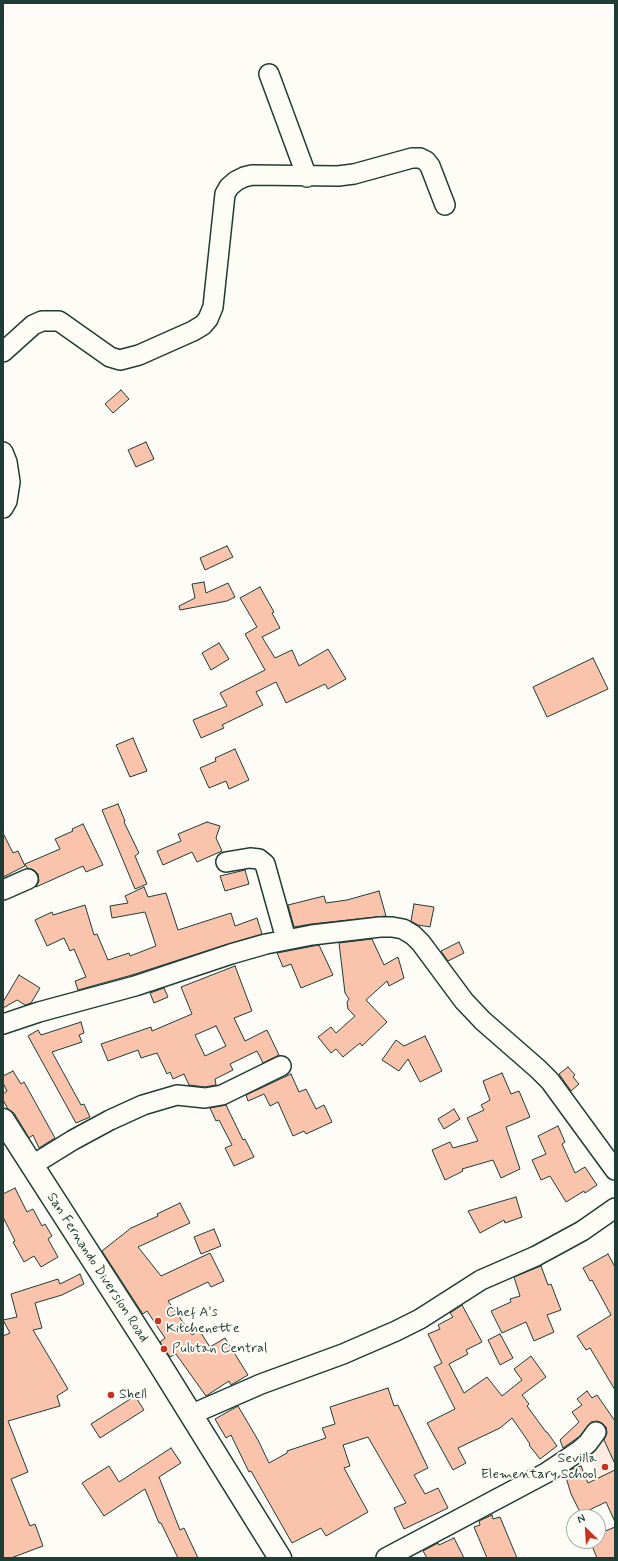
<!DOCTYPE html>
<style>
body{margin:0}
#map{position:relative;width:618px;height:1561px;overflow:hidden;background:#fdfcf7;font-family:Mynerve,sans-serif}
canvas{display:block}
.frame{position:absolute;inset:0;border:4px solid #1f3d34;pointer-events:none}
.north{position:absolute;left:566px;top:1509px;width:40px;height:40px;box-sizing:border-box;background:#fdfcf7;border:1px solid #a4b0a9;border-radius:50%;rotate:335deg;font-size:11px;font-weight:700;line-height:16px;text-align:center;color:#1f3d34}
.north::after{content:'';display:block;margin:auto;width:14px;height:18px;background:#c8321e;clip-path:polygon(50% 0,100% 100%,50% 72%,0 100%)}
</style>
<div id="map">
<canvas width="618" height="1561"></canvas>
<div class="frame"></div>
<div class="north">N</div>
</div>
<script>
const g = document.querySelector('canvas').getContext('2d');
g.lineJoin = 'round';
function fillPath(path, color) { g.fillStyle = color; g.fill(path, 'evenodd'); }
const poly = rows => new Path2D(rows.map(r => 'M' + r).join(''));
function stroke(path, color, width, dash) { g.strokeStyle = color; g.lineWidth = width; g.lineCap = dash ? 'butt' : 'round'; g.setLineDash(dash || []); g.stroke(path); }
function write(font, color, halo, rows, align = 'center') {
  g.font = font + ' Mynerve,sans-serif'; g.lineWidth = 4; g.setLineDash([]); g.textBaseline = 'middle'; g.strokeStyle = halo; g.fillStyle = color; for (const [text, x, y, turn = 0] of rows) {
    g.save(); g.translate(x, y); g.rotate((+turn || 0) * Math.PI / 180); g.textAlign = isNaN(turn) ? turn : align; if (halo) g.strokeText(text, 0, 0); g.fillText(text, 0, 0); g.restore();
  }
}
fillPath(poly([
 [615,1425,615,1519,599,1484,589,1450]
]), '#fcebe0');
const building = poly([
 [121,390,129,399,113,413,105,404,121,390],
 [146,442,154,459,136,467,128,450,146,442],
 [227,546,233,557,205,570,200,558,227,546],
 [204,582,206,593,228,583,235,597,227,601,180,610,179,606,195,598,192,584,204,582],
 [260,587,274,612,272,613,280,628,262,637,275,658,292,650,299,666,328,649,346,679,328,689,325,684,286,703,276,682,256,692,263,705,222,725,224,728,201,738,193,720,227,706,220,693,265,670,245,634,257,627,240,598,260,587],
 [219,643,229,659,211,670,202,653,219,643],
 [593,658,608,689,547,717,533,687,593,658],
 [133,738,147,771,130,777,116,745,133,738],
 [235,749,249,780,229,789,226,781,209,788,200,768,216,761,215,758,235,749],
 [118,804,125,821,124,822,139,853,135,856,147,884,135,889,102,810,118,804],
 [207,822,220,826,216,838,222,851,197,862,192,852,163,865,157,851,181,841,178,834,207,822],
 [83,824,103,865,86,872,83,866,36,887,39,881,38,874,34,870,27,868,25,864,60,849,55,839,73,831,72,829,83,824],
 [3,833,13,853,18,851,25,866,3,877,3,833],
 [245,870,249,884,225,891,220,876,245,870],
 [144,887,148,897,166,893,178,930,231,913,235,926,257,918,262,934,228,944,132,975,78,990,75,981,86,977,74,949,70,951,64,938,47,946,35,920,52,912,53,915,85,905,94,935,97,934,108,960,129,953,130,956,156,946,145,912,112,918,110,906,128,903,125,896,144,887],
 [379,891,386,916,311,924,294,927,288,905,324,896,326,903,347,900,379,891],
 [414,904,434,907,430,927,418,925,411,921,414,904],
 [372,939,384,965,398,957,404,978,389,986,387,981,366,1000,387,1022,362,1046,360,1043,343,1057,336,1049,331,1053,318,1037,331,1027,336,1033,355,1016,348,1009,347,1002,349,999,345,993,339,943,372,939],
 [459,942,464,953,448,961,441,951,459,942],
 [319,945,333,975,301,988,291,964,283,967,277,953,319,945],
 [235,966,252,1011,234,1018,245,1041,267,1030,279,1055,263,1063,257,1051,230,1064,233,1070,215,1079,216,1085,205,1087,189,1085,184,1074,173,1079,170,1072,167,1074,157,1053,141,1058,138,1050,108,1061,101,1044,151,1027,152,1031,192,1014,181,987,235,966],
 [216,1026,226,1046,205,1056,195,1035,216,1026],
 [19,975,40,988,31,1003,25,1005,17,1000,3,1008,3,1002,19,975],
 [164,988,168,997,154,1003,150,993,164,988],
 [81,1022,84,1033,79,1035,82,1042,52,1052,81,1105,84,1104,90,1117,76,1123,28,1036,38,1030,41,1035,81,1022],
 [425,1036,442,1071,420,1082,408,1059,399,1071,382,1060,396,1040,404,1046,425,1036],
 [568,1067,575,1075,573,1077,579,1084,571,1091,559,1074,568,1067],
 [13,1071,21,1084,24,1082,55,1138,39,1148,33,1135,29,1138,14,1113,8,1109,3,1100,3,1094,7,1091,3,1083,3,1076,13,1071],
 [502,1073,511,1094,519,1091,530,1117,506,1127,520,1169,501,1178,493,1160,462,1169,463,1171,445,1180,432,1150,450,1142,453,1148,478,1141,467,1118,484,1110,481,1105,490,1100,483,1081,502,1073],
 [291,1074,299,1092,306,1089,316,1109,324,1105,332,1122,306,1134,304,1131,293,1136,278,1102,270,1106,264,1094,248,1101,246,1095,291,1074],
 [226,1105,243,1140,245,1139,254,1157,234,1166,225,1148,232,1145,219,1120,216,1121,210,1108,226,1105],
 [454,1109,460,1119,444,1129,438,1119,454,1109],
 [558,1126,565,1142,562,1144,575,1173,585,1167,597,1185,585,1193,584,1191,566,1202,550,1176,541,1180,532,1160,546,1154,538,1136,558,1126],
 [15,1188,27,1212,33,1209,42,1226,45,1224,52,1236,48,1239,58,1257,41,1267,34,1256,24,1262,13,1242,15,1241,3,1217,3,1194,15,1188],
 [516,1197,522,1217,505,1223,504,1220,480,1233,468,1211,516,1197],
 [180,1203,190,1223,138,1247,161,1276,210,1253,224,1281,211,1287,208,1282,168,1301,192,1335,199,1330,210,1347,225,1338,248,1375,231,1385,229,1381,206,1396,176,1354,170,1357,160,1342,165,1338,147,1311,143,1314,135,1302,102,1251,131,1228,158,1216,157,1214,180,1203],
 [214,1229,221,1246,201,1254,194,1237,214,1229],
 [608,1254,615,1267,615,1390,590,1348,586,1350,577,1336,611,1315,592,1280,590,1281,583,1268,608,1254],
 [541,1266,548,1285,551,1284,561,1310,547,1315,554,1332,534,1341,526,1322,502,1333,491,1311,511,1302,510,1299,520,1296,514,1277,541,1266],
 [80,1274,84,1284,62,1295,35,1303,42,1328,33,1330,68,1389,57,1396,60,1406,8,1421,28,1472,11,1479,30,1526,35,1524,43,1546,11,1558,3,1558,3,1336,10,1333,3,1320,17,1317,11,1294,58,1279,60,1284,80,1274],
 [462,1305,482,1342,466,1350,468,1354,449,1364,464,1393,487,1377,502,1396,522,1380,514,1369,531,1356,546,1377,522,1395,529,1404,527,1406,546,1432,547,1432,557,1446,540,1459,529,1445,530,1444,512,1418,500,1428,458,1448,466,1463,453,1470,427,1423,455,1409,434,1367,442,1363,428,1334,440,1329,438,1325,453,1317,450,1313,462,1305],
 [500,1334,513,1358,500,1365,488,1340,500,1334],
 [388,1388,394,1406,398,1405,428,1468,414,1475,425,1494,438,1488,448,1508,404,1529,394,1508,406,1503,368,1437,343,1445,350,1466,344,1468,368,1512,326,1536,321,1528,292,1543,251,1471,249,1472,231,1435,226,1438,215,1419,238,1406,258,1440,269,1463,287,1453,287,1451,326,1438,322,1428,335,1424,330,1407,388,1388],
 [587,1391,592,1398,597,1395,615,1421,615,1464,604,1440,607,1433,606,1427,602,1423,597,1421,591,1422,580,1436,563,1448,560,1440,579,1422,572,1412,582,1405,577,1399,587,1391],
 [135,1396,144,1410,100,1438,91,1424,135,1396],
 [171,1448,181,1463,159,1477,180,1530,184,1528,198,1558,178,1558,161,1523,159,1523,145,1489,104,1516,82,1483,109,1466,119,1482,171,1448],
 [581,1466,588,1483,615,1470,615,1522,606,1502,581,1514,571,1494,565,1474,572,1469,581,1466],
 [492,1515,493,1519,500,1517,517,1558,487,1558,474,1527,480,1525,479,1521,492,1515],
 [615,1527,615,1558,597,1558,590,1541,598,1541,598,1534,615,1527],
 [454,1538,464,1558,427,1558,423,1551,438,1543,439,1545,454,1538]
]);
fillPath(building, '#f9c3ac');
stroke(building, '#1f3d34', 1);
const minor = poly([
 [269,74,307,177],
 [3,352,33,325,42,321,59,321,110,357,120,360,139,355,193,331,203,325,208,319,213,307,225,194,229,187,236,181,244,177,252,175,338,176,354,174,412,158,420,158,426,161,430,166,445,205],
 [3,452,7,462,10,482,7,501,3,508],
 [226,862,250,858,259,859,265,864,286,939],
 [3,890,28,879],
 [3,1024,39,1012,135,986,231,954,266,944,312,935,380,927,392,927,403,929,413,935,421,943,464,1001,483,1021,538,1069,550,1081,615,1170],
 [31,1166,73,1140,110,1120,143,1105,177,1095,205,1098,222,1095,281,1066],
 [190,1415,261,1384,343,1354,396,1331,420,1319,481,1280,536,1256,582,1231,615,1208],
 [386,1558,546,1473,579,1451,588,1443,596,1432]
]);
const highway = poly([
 [3,1120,154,1355,280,1558]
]);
stroke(minor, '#1f3d34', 22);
stroke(highway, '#1f3d34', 25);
stroke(minor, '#fdfcf7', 19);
stroke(highway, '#fdfcf7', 22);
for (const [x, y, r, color] of [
 [158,1321,4,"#c8321e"],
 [164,1349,4,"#c8321e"],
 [111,1395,4,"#c8321e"],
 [605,1467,4,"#c8321e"]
]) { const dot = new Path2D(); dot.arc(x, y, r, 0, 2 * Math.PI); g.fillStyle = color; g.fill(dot); stroke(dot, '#fdfcf7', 1.5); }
write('14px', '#1f3d34', '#fdfcf7', [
 ["San Fernando Diversion Road",97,1268,57]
]);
write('14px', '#1f3d34', '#fdfcf7', [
 ["Chef A's",166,1313],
 ["Kitchenette",166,1329],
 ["Pulutan Central",172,1349],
 ["Shell",119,1395],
 ["Sevilla",597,1459,"right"],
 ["Elementary School",597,1475,"right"]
], 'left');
</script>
